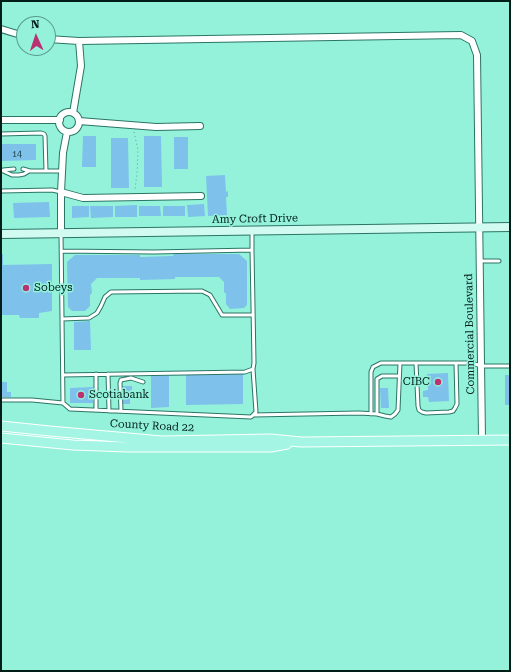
<!DOCTYPE html>
<style>
body{margin:0}
#map{position:relative;width:511px;height:672px;overflow:hidden;background:#94f2db;font-family:"Roboto Serif",serif}
canvas{display:block}
.frame{position:absolute;inset:0;border:2px solid #001e18;pointer-events:none}
.north{position:absolute;left:16px;top:16px;width:40px;height:40px;box-sizing:border-box;background:#94f2db;border:1px solid #599d8d;border-radius:50%;rotate:357deg;font-size:11px;font-weight:700;line-height:16px;text-align:center;color:#001e18}
.north::after{content:'';display:block;margin:auto;width:14px;height:18px;background:#ba3271;clip-path:polygon(50% 0,100% 100%,50% 72%,0 100%)}
</style>
<div id="map">
<canvas width="511" height="672"></canvas>
<div class="frame"></div>
<div class="north">N</div>
</div>
<script>
const g = document.querySelector('canvas').getContext('2d');
g.lineJoin = 'round';
function fillPath(path, color) { g.fillStyle = color; g.fill(path, 'evenodd'); }
const poly = rows => new Path2D(rows.map(r => 'M' + r).join(''));
function stroke(path, color, width, dash) { g.strokeStyle = color; g.lineWidth = width; g.lineCap = dash ? 'butt' : 'round'; g.setLineDash(dash || []); g.stroke(path); }
function write(font, color, halo, rows, align = 'center') {
  g.font = font + ' "Roboto Serif",serif'; g.lineWidth = 3; g.setLineDash([]); g.textBaseline = 'middle'; g.strokeStyle = halo; g.fillStyle = color; for (const [text, x, y, turn = 0] of rows) {
    g.save(); g.translate(x, y); g.rotate((+turn || 0) * Math.PI / 180); g.textAlign = isNaN(turn) ? turn : align; if (halo) g.strokeText(text, 0, 0); g.fillText(text, 0, 0); g.restore();
  }
}
fillPath(poly([
 [83,136,96,136,96,167,82,167],
 [144,136,161,136,162,187,144,187],
 [174,137,188,137,188,169,174,169],
 [111,138,128,138,129,188,111,188],
 [1,144,36,144,36,160,1,161],
 [225,175,226,192,228,191,228,197,226,197,227,215,208,216,206,176],
 [49,202,50,217,14,218,13,203],
 [204,204,205,216,188,217,187,205],
 [137,205,137,217,115,217,115,206],
 [72,206,89,206,89,217,72,218],
 [90,206,113,206,113,217,91,218],
 [139,206,160,206,161,216,139,216],
 [163,206,185,206,185,216,163,216],
 [1,254,3,254,3,265,52,264,52,311,39,313,39,318,20,318,19,315,1,315],
 [174,254,239,254,247,261,247,305,244,308,230,309,226,304,226,294,224,292,224,282,219,277,175,277,175,279,140,280,140,278,97,278,91,284,92,293,90,295,90,306,85,311,72,311,68,307,67,262,75,255,140,255,140,257,173,256],
 [90,321,91,350,74,350,74,322],
 [448,373,449,401,429,402,428,397,423,397,423,391,428,390,427,374],
 [243,374,243,404,186,405,186,375],
 [505,375,510,375,510,405,505,405],
 [151,376,169,376,169,407,151,408],
 [1,382,7,382,7,392,11,392,11,397,1,397],
 [122,386,132,386,132,390,130,390,130,396,132,396,132,399,130,399,130,404,122,404],
 [93,387,93,403,70,403,70,388],
 [380,388,388,388,389,408,381,408]
]), '#7ec1eb');
const lane = poly([
 [1,134,41,133,44,134,45,136,46,171],
 [23,169,30,171,62,171],
 [1,170,12,175,19,175,24,174,29,171],
 [3,170,14,169],
 [1,191,52,190,61,192],
 [61,251,154,252,252,250],
 [480,261,499,261],
 [62,319,89,318,97,313,101,306,105,297,111,292,202,291,210,295,222,315,253,315],
 [416,363,418,406,419,410,422,412,426,413,449,412,453,411,455,408,457,404,456,363],
 [96,374,96,410],
 [108,374,109,411],
 [63,375,245,372,253,369,254,363,252,250,252,232],
 [1,400,32,400,63,403,61,233],
 [63,403,70,409,251,417,256,412,253,369],
 [121,411,120,383,121,380,131,378,143,382],
 [371,414,371,372,373,367,381,363,400,363],
 [377,414,377,379,382,376,399,376],
 [253,415,359,413,377,414,385,416,391,417,395,414,398,410,400,363,472,363,481,366,510,366]
]);
const street = poly([
 [1,29,24,36],
 [48,39,79,41,461,35,472,41,477,55,482,440],
 '59 122a10 10 0 1 1 20 0a10 10 0 1 1-20 0Z',
 [73,113,81,66,79,41],
 [1,120,60,120],
 [79,121,156,127,200,126],
 [61,192,83,198,201,196],
 [61,233,61,192,63,153,67,132]
]);
const secondary = poly([
 [1,234,510,227]
]);
const primary = poly([
 [1,426,50,431,162,441,271,439,301,442,510,440],
 [1,438,73,445,127,447,271,447,287,444]
]);
stroke(lane, '#2b7565', 5);
stroke(street, '#2b7565', 8);
stroke(secondary, '#2b7565', 10);
stroke(primary, '#fff', 11);
stroke(poly([
 [134,132,138,150,137,173,135,190]
]), '#589c8c', 1, [1, 3]);
stroke(lane, '#fff', 3);
stroke(street, '#fff', 6);
stroke(secondary, '#d1faf1', 8);
stroke(primary, '#a4f5e3', 9);
for (const [x, y, r, color] of [
 [26,288,4,"#ba3271"],
 [438,382,4,"#ba3271"],
 [81,395,4,"#ba3271"]
]) { const dot = new Path2D(); dot.arc(x, y, r, 0, 2 * Math.PI); g.fillStyle = color; g.fill(dot); stroke(dot, '#94f2db', 1.5); }
write('9px', '#20474d', null, [
 ["14",17,154]
]);
write('11px', '#001e18', '#94f2db', [
 ["Amy Croft Drive",255,219,-1],
 ["Commercial Boulevard",470,334,-91],
 ["County Road 22",152,426,3]
]);
write('11px', '#001e18', '#94f2db', [
 ["Sobeys",34,288],
 ["CIBC",430,382,"right"],
 ["Scotiabank",89,395]
], 'left');
</script>
